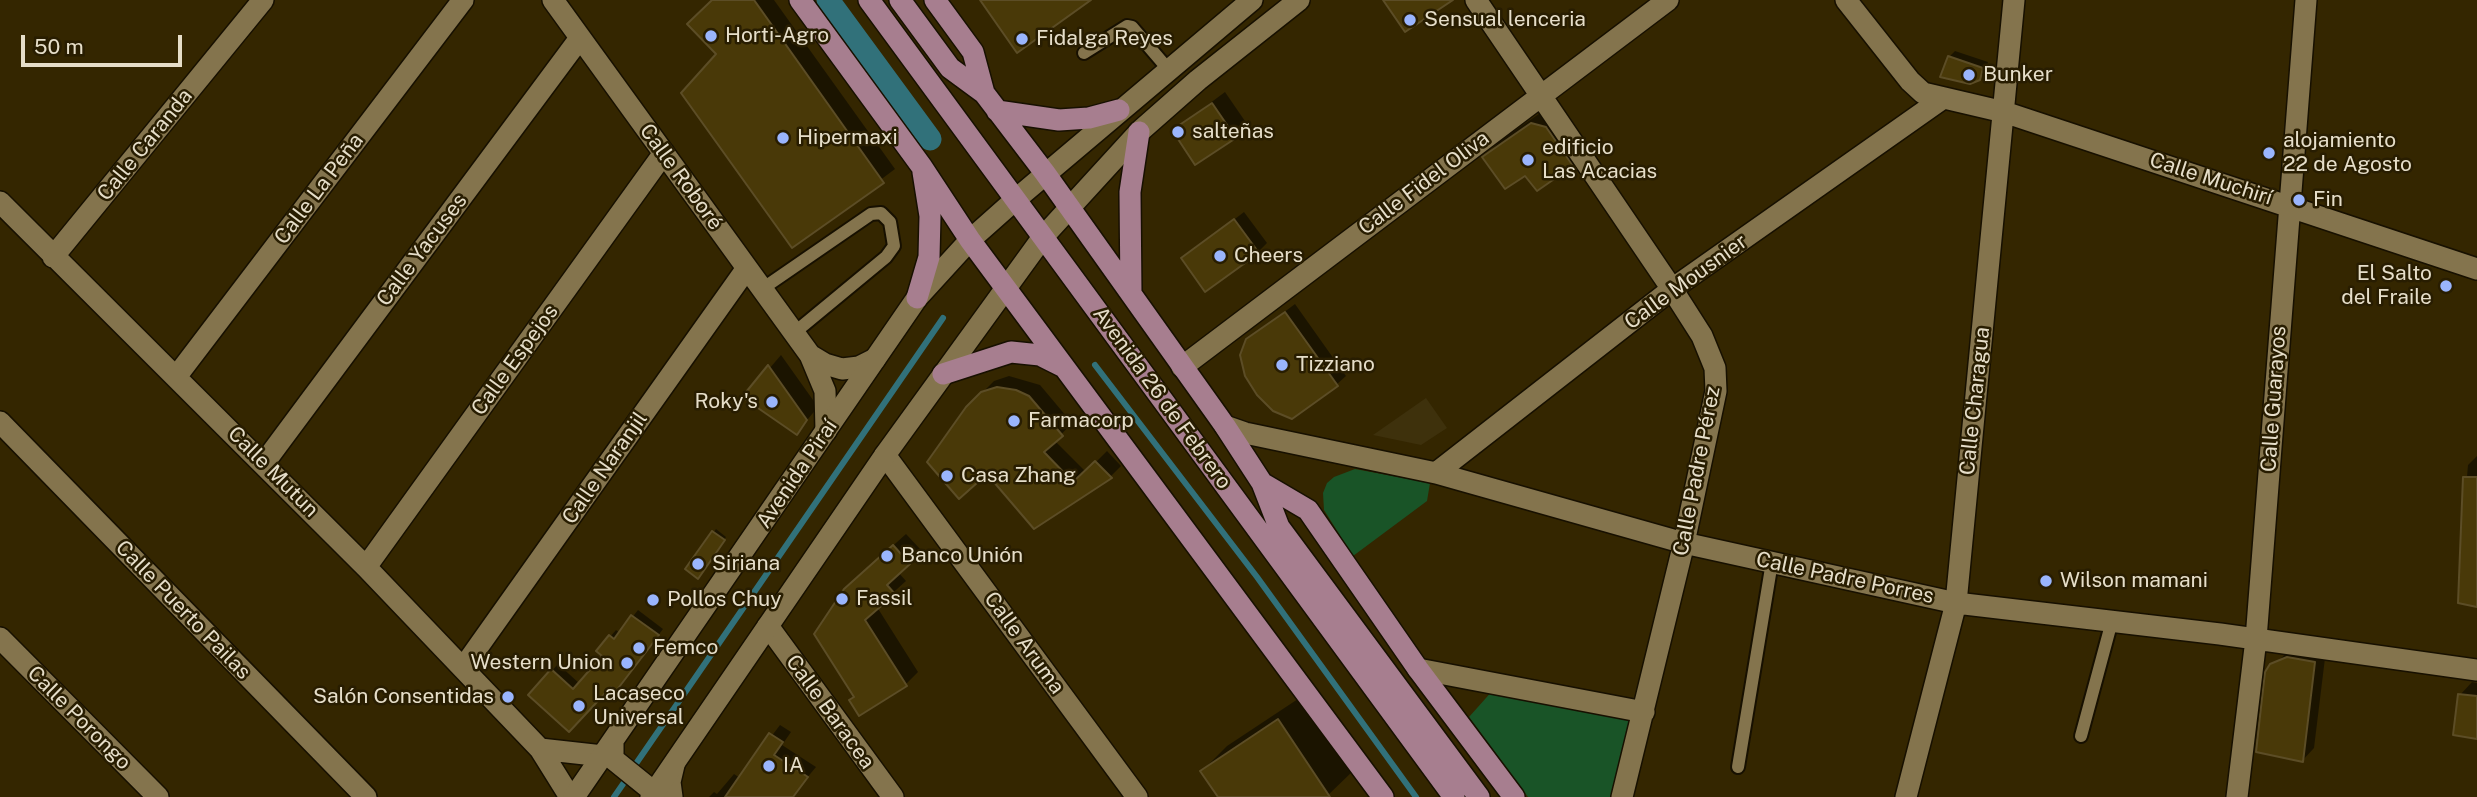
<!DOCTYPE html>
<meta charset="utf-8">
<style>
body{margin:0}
#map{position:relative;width:2477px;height:797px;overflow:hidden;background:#342600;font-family:"Public Sans",sans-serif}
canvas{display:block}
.scale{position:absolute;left:21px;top:35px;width:161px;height:32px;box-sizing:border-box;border:4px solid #e6dec9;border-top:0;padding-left:9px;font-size:21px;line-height:24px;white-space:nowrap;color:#e6dec9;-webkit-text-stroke:5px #281d01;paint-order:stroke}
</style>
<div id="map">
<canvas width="2477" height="797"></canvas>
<div class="scale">50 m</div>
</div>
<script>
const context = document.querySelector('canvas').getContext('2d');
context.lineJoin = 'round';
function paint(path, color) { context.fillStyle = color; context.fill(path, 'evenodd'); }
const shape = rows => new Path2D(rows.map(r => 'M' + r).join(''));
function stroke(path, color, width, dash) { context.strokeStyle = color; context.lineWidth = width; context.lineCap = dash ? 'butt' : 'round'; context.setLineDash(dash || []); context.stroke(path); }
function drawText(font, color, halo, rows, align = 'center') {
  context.font = font + ' "Public Sans",sans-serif'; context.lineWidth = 5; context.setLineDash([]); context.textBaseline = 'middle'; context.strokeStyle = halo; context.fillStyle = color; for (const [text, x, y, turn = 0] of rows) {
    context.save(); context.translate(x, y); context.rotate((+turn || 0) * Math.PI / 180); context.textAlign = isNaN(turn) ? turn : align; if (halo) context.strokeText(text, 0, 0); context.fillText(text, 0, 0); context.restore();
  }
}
const built = shape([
 [1426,398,1447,428,1421,445,1373,435]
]);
const green = shape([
 [1355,469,1430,483,1427,501,1353,556,1324,510,1323,493,1327,483,1334,477],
 [1494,689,1632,717,1613,797,1528,797,1469,717]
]);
const shadow = shape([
 [713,0,774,0,895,169,792,246,718,54],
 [1955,51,1988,62,1985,72,1979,79,1949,57],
 [1225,92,1247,124,1235,136,1174,130],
 [1549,107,1589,148,1572,165,1525,174,1484,157,1501,140],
 [1244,212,1267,243,1258,252,1183,259],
 [1295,304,1346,376,1336,385,1247,340],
 [781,355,818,407,797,432,745,397],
 [1009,376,1040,385,1072,423,1055,441,1086,472,1107,451,1121,466,1110,477,1035,527,967,408,994,381],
 [2477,456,2477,605,2460,602,2460,560,2468,465],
 [716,529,726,537,700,574,687,569],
 [906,534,921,550,898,572,906,581,877,607,918,672,906,684,860,714,856,696,858,577],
 [638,610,663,629,622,683,530,695,558,664,580,684,604,655,598,651,616,630,620,633],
 [2291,648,2326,650,2314,748,2302,761,2267,673],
 [2472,682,2477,683,2477,737,2460,695],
 [1304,695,1353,771,1326,797,1221,797,1202,771,1227,746],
 [780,725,791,732,782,745,816,767,791,797,709,797,714,792,717,794,734,774,740,778]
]);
const stream = shape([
 [1095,365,1257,577,1416,797],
 [633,768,943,318],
 [614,797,623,784]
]);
const canal = shape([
 [828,0,930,139]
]);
const building = shape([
 [712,0,754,0,884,183,792,248,681,93,716,54,687,24,712,0],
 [980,0,1091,0,1017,53,980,0],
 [1383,0,1453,0,1405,32,1383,0],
 [1948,56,1983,68,1980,80,1970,84,1940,77,1948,56],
 [1212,103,1236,138,1195,165,1172,130,1212,103],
 [1531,123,1546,127,1573,166,1537,191,1525,176,1505,189,1482,157,1531,123],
 [1234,219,1259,253,1205,292,1181,258,1234,219],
 [1285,312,1338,386,1292,419,1273,411,1257,395,1245,376,1240,355,1246,339,1285,312],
 [768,365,807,420,797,435,742,397,768,365],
 [997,387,1016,390,1029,396,1063,436,1044,452,1073,482,1095,461,1112,478,1034,529,987,474,959,499,927,462,966,407,981,392,997,387],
 [2463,477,2477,477,2477,607,2458,603,2463,477],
 [712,531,725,540,698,579,685,569,712,531],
 [893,545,910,564,887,585,895,594,865,620,907,686,859,716,849,700,854,697,814,634,844,589,893,545],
 [631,615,659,635,616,691,611,687,569,732,528,695,551,669,573,689,602,656,596,651,609,635,614,639,631,615],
 [2287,657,2315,662,2303,762,2256,752,2265,672,2270,664,2287,657],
 [2458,694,2477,696,2477,739,2453,735,2458,694],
 [1278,719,1330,797,1218,797,1200,771,1278,719],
 [769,733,783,742,774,755,808,777,793,797,725,797,769,733]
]);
const lane = shape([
 [1084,53,1127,26,1132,27,1168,69],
 [762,289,871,214,881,213,890,222,894,246,886,257,794,333],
 [2081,736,2112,621],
 [1738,767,1772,562]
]);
const street = shape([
 [553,0,810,355,825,391,826,431],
 [1476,0,1672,289,1702,336,1715,368,1716,391,1684,543,1622,797],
 [1846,0,1910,81,1923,93,2004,112,2477,269],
 [0,202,366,567,540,749,570,797],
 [53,257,263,0],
 [810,355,825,364,842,369,859,367,875,359],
 [1182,367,1668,0],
 [176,377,463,0],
 [0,422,366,797],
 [1225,426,1245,433,1436,473,1684,543,1956,603,2220,634,2477,670],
 [885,455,1137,797],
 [264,463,580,38],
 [1436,473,1672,289,1942,99],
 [366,567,664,153],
 [768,626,893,797],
 [0,638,158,797],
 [463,668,747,268],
 [1418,669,1644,712],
 [540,749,603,756],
 [672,797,670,782,674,765],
 [1906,797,1956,603,2014,0],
 [2237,797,2256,639,2306,0]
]);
const secondary = shape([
 [613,742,613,759,655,793],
 [574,797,917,298,970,240,1015,200,1252,0],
 [651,797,885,455,1043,237,1139,132,1198,80,1299,0]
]);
const primary = shape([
 [800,0,922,167,970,240,1383,797],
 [869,0,1454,797],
 [900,0,950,68,984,93,1045,173,1225,426,1262,483,1279,527,1479,797],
 [935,0,973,52,984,93],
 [997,111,1059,120,1089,118,1119,110],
 [1131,294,1130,192,1139,132],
 [917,298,929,257,930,216,923,172],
 [943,374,1011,352,1040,355,1064,367],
 [1262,483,1308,510,1418,669,1514,797]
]);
const markers = [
 [1410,20,7,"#9ab5fd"],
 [711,36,7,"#9ab5fd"],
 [1022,39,7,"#9ab5fd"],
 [1969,75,7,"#9ab5fd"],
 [1178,132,7,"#9ab5fd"],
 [783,138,7,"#9ab5fd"],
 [2269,153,7,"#9ab5fd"],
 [1528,160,7,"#9ab5fd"],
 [2299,200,7,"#9ab5fd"],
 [1220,256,7,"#9ab5fd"],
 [2446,286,7,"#9ab5fd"],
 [1282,365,7,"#9ab5fd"],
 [772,402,7,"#9ab5fd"],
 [1014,421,7,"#9ab5fd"],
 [947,476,7,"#9ab5fd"],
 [887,556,7,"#9ab5fd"],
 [698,564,7,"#9ab5fd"],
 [2046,581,7,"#9ab5fd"],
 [842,599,7,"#9ab5fd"],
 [653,600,7,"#9ab5fd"],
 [639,648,7,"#9ab5fd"],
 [627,663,7,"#9ab5fd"],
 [508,697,7,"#9ab5fd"],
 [579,706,7,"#9ab5fd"],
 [769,766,7,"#9ab5fd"]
];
const poiNames = [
 ["Sensual lenceria",1424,20],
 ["Horti-Agro",725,36],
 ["Fidalga Reyes",1036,39],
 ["Bunker",1983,75],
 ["salteñas",1192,132],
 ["Hipermaxi",797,138],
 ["alojamiento",2283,141],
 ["22 de Agosto",2283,165],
 ["edificio",1542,148],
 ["Las Acacias",1542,172],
 ["Fin",2313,200],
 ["Cheers",1234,256],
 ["El Salto",2432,274,"right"],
 ["del Fraile",2432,298,"right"],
 ["Tizziano",1296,365],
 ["Roky's",758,402,"right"],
 ["Farmacorp",1028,421],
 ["Casa Zhang",961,476],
 ["Banco Unión",901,556],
 ["Siriana",712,564],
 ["Wilson mamani",2060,581],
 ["Fassil",856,599],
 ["Pollos Chuy",667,600],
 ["Femco",653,648],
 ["Western Union",613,663,"right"],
 ["Lacaseco",593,694],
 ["Universal",593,718],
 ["Salón Consentidas",494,697,"right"],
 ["IA",783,766]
];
const streetNames = [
 ["Calle Caranda",145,145,-51],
 ["Calle Roboré",681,177,54],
 ["Calle Muchirí",2211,179,18],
 ["Calle Fidel Oliva",1424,183,-37],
 ["Calle La Peña",319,189,-53],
 ["Calle Yacuses",422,250,-53],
 ["Calle Mousnier",1686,282,-36],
 ["Calle Espejos",515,360,-54],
 ["Avenida 26 de Febrero",1162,398,54],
 ["Calle Guarayos",2274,399,-86],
 ["Calle Charagua",1975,401,-84],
 ["Calle Naranjil",605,468,-55],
 ["Calle Padre Pérez",1697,471,-79],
 ["Calle Mutun",273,472,45],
 ["Avenida Piraí",797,474,-56],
 ["Calle Padre Porres",1845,578,12],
 ["Calle Puerto Pailas",183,610,46],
 ["Calle Aruma",1024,643,54],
 ["Calle Baracea",830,712,54],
 ["Calle Porongo",79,718,45]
];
paint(built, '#3e310c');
paint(green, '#195427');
paint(shadow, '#0007');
stroke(stream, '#31717a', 6);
stroke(canal, '#31717a', 23);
paint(building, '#493908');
stroke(building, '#5c4d26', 2);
stroke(lane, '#171000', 16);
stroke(street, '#171000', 24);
stroke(secondary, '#171000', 24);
stroke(primary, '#171000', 24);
stroke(lane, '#84744d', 12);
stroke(street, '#84744d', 21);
stroke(secondary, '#84744d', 21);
stroke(primary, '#a77e8f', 21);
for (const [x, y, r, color] of markers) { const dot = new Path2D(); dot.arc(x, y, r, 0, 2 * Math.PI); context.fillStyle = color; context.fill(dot); stroke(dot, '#281d01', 2.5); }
drawText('21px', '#e6dec9', '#281d01', poiNames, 'left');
drawText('21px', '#e6dec9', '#281d01', streetNames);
</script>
